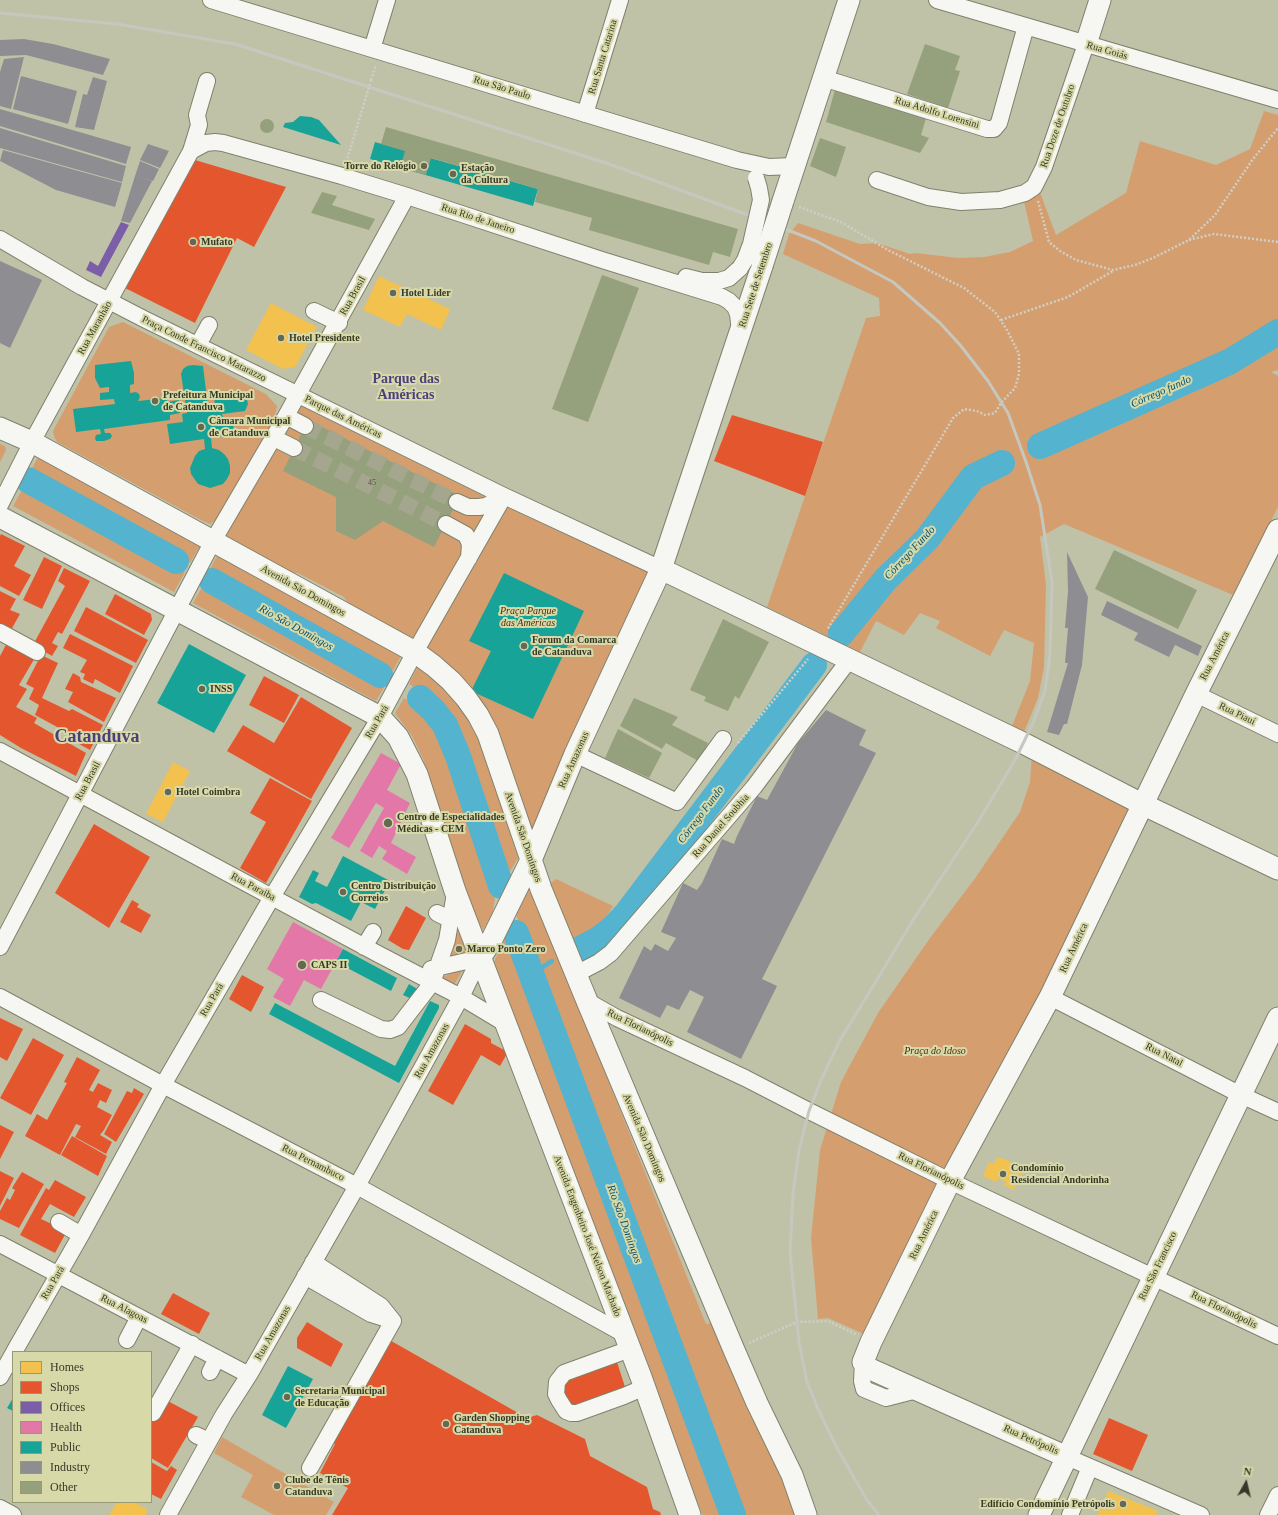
<!DOCTYPE html>
<meta charset="utf-8">
<style>
body{margin:0}
#map{position:relative;width:1278px;height:1515px;overflow:hidden;background:#c0c2a8;font-family:"Times New Roman",serif}
canvas{display:block}
.legend{position:absolute;left:12px;top:1351px;width:140px;height:152px;box-sizing:border-box;background:#d7d9a9;border:1px solid #979974;margin:0;padding:5px 7px;list-style:none;font-size:12px;color:#373825}
.legend li{display:flex;align-items:center;gap:8px;height:20px}
.legend b{width:20px;border:1px solid #979974}
.north{position:absolute;left:1226px;top:1463px;width:40px;height:40px;-webkit-text-stroke:3px #d7d9a9;paint-order:stroke;rotate:8deg;font-size:11px;font-weight:700;line-height:16px;text-align:center;color:#373825}
.north::after{content:'';display:block;margin:auto;width:14px;height:18px;background:#373825;clip-path:polygon(50% 0,100% 100%,50% 72%,0 100%)}
</style>
<div id="map">
<canvas width="1278" height="1515"></canvas>
<ul class="legend">
<li><b style="height:11px;background:#f2c14e"></b>Homes</li>
<li><b style="height:11px;background:#e4572e"></b>Shops</li>
<li><b style="height:11px;background:#7b5ea7"></b>Offices</li>
<li><b style="height:11px;background:#e377a8"></b>Health</li>
<li><b style="height:11px;background:#17a398"></b>Public</li>
<li><b style="height:11px;background:#8d8d92"></b>Industry</li>
<li><b style="height:11px;background:#95a07c"></b>Other</li>
</ul>
<div class="north">N</div>
</div>
<script>
const context = document.querySelector('canvas').getContext('2d');
context.lineJoin = 'round';
function paint(path, color) { context.fillStyle = color; context.fill(path, 'evenodd'); }
const shape = rows => new Path2D(rows.map(r => 'M' + r).join(''));
function stroke(path, color, width, dash) { context.strokeStyle = color; context.lineWidth = width; context.lineCap = dash ? 'butt' : 'round'; context.setLineDash(dash || []); context.stroke(path); }
function drawText(font, color, halo, rows, align = 'center') {
  context.font = font + ' "Times New Roman",serif'; context.lineWidth = 4; context.setLineDash([]); context.textBaseline = 'middle'; context.strokeStyle = halo; context.fillStyle = color; for (const [text, x, y, turn = 0] of rows) {
    context.save(); context.translate(x, y); context.rotate((+turn || 0) * Math.PI / 180); context.textAlign = isNaN(turn) ? turn : align; if (halo) context.strokeText(text, 0, 0); context.fillText(text, 0, 0); context.restore();
  }
}
const green = shape([
 [1264,111,1278,115,1278,370,1271,372,1278,376,1278,507,1233,595,1064,524,1040,537,1046,585,1044,667,1038,698,1024,732,1012,726,1030,681,1034,643,1004,630,990,656,936,628,940,621,920,613,904,635,876,621,860,652,767,607,866,318,880,316,879,298,783,254,789,234,798,223,860,244,877,243,910,254,916,253,958,258,984,257,1010,252,1033,241,1023,197,1039,190,1056,235,1126,193,1140,141,1216,165,1250,149],
 [123,322,266,394,277,406,273,424,217,519,210,524,201,520,57,442,54,436,53,431,109,327],
 [299,405,492,500,649,573,532,836,495,729,350,607,344,597,298,573,289,572,224,538],
 [0,444,5,446,6,450,0,462],
 [39,455,201,544,190,563,29,474],
 [24,486,185,572,174,592,13,506],
 [217,556,401,656,391,674,208,573],
 [201,589,384,687,376,701,193,603],
 [418,666,446,690,468,717,479,739,518,858,506,878,453,722,436,701,409,684],
 [404,698,420,709,434,726,447,753,495,897,493,912,483,930,476,917,439,812,424,761,412,736,395,713],
 [1032,754,1131,808,1046,993,866,1335,828,1318,818,1319,811,1238,820,1150,841,1082,878,1013,930,938,976,877,1020,812,1030,782],
 [556,879,613,906,605,919,577,941,566,943,544,888],
 [530,886,706,1324,712,1323,724,1355,730,1354,803,1515,744,1515,516,914],
 [458,930,468,953,451,957],
 [508,931,524,975,729,1515,703,1515,684,1472,583,1197,494,962],
 [464,968,453,987,443,977],
 [222,1437,334,1502,326,1515,274,1515,241,1497,253,1475,214,1453]
]);
const homes = shape([
 [379,276,450,309,441,330,407,314,400,327,363,310],
 [271,303,317,327,295,367,283,369,246,350],
 [173,762,190,771,163,822,146,814],
 [997,1157,1001,1159,1002,1158,1015,1164,1013,1168,1023,1173,1014,1190,1004,1185,1006,1182,998,1178,996,1182,983,1176,989,1162,994,1164],
 [1108,1491,1158,1511,1156,1515,1098,1515,1101,1507,1105,1508,1108,1501,1105,1499],
 [117,1502,134,1502,148,1510,145,1515,109,1515]
]);
const shops = shape([
 [195,160,286,187,254,247,237,238,195,323,125,288],
 [732,415,823,442,805,496,714,461],
 [1,534,25,546,14,566,31,575,19,596,0,586,0,536],
 [44,557,62,566,42,609,23,600],
 [64,568,90,581,62,634,58,632,52,643,58,646,52,656,33,645,65,586,58,581],
 [0,591,16,599,10,610,20,614,11,630,0,624],
 [115,594,151,614,152,620,144,635,105,614],
 [86,607,148,640,136,663,74,631],
 [70,634,133,666,120,693,95,679,93,684,83,679,85,674,80,672,87,660,63,648],
 [8,641,36,656,19,685,27,689,16,707,37,718,34,723,86,753,76,776,21,748,0,735,0,656],
 [41,655,58,663,42,698,69,711,72,709,103,725,90,750,79,744,81,740,35,715,39,705,29,699,34,688,26,684],
 [73,673,80,677,81,682,116,698,104,722,68,702,73,692,65,689],
 [264,676,299,695,284,723,249,705],
 [301,697,352,728,311,799,227,751,243,725,274,743],
 [270,778,312,801,266,883,240,868,266,822,250,813],
 [94,824,150,857,109,928,55,893],
 [132,900,139,904,137,907,151,915,141,933,120,922],
 [406,906,426,918,409,950,403,949,388,940],
 [242,975,264,987,251,1012,229,999],
 [0,1018,23,1029,7,1061,0,1057],
 [465,1024,491,1039,491,1043,508,1052,500,1066,481,1055,453,1105,428,1091],
 [33,1038,64,1055,31,1115,0,1098],
 [77,1057,100,1070,89,1090,93,1092,98,1083,112,1090,106,1103,100,1100,97,1107,112,1115,104,1130,100,1135,112,1142,106,1154,75,1137,81,1126,76,1124,60,1155,25,1136,37,1114,47,1120,67,1083,64,1082],
 [134,1088,144,1094,116,1142,104,1134,127,1091,132,1093],
 [0,1125,14,1132,0,1159],
 [72,1136,107,1156,98,1176,61,1155],
 [0,1171,14,1178,0,1206],
 [22,1172,44,1184,19,1228,0,1219,0,1211,7,1198,10,1200,15,1190,12,1188],
 [55,1180,86,1197,74,1217,50,1204,41,1219,67,1231,55,1253,20,1235,46,1188,49,1190],
 [173,1293,210,1313,199,1334,161,1314],
 [307,1322,343,1344,331,1367,297,1348,297,1338],
 [386,1338,527,1418,537,1415,585,1439,590,1456,647,1487,653,1509,660,1512,661,1515,332,1515,348,1488,320,1473,335,1444,329,1441],
 [617,1362,625,1387,569,1407,560,1382],
 [164,1399,198,1417,168,1468,151,1458,151,1422],
 [1109,1418,1148,1435,1132,1471,1093,1454],
 [151,1462,167,1471,171,1466,177,1470,161,1499,151,1494]
]);
const offices = shape([
 [121,222,129,225,101,277,86,270,90,261,98,266]
]);
const health = shape([
 [381,753,401,764,387,790,410,803,391,843,416,857,407,874,382,859,387,851,379,846,372,858,360,851,384,808,376,803,349,848,331,838],
 [293,922,343,949,321,989,304,980,290,1006,273,997,284,979,267,969]
]);
const public = shape([
 [300,116,311,117,319,120,341,145,283,127,285,123,293,122],
 [375,142,538,189,533,206,370,159],
 [131,361,134,373,134,384,130,385,130,393,136,392,139,394,140,397,138,401,167,398,167,402,179,400,180,413,170,415,170,420,104,429,105,433,110,433,112,436,110,439,104,441,96,441,95,438,96,435,101,434,100,429,76,432,73,409,115,404,114,399,100,400,100,393,109,392,109,387,100,388,95,378,95,365],
 [193,365,203,366,208,407,215,406,214,395,243,391,246,395,248,404,245,411,222,414,223,417,231,417,233,420,234,425,231,435,211,438,212,448,219,450,224,454,228,459,230,466,230,473,227,479,223,484,210,488,198,484,191,474,190,468,195,456,199,451,205,449,204,439,170,444,167,424,183,422,182,414,187,413,181,374,183,369,187,366],
 [504,573,584,611,533,719,471,691,491,651,469,641],
 [189,644,246,675,214,733,157,703],
 [343,856,390,881,375,909,361,902,351,921,316,903,312,904,299,897,313,870,319,873,315,881,327,887],
 [343,949,397,978,391,991,336,962],
 [409,984,419,990,414,1000,403,995],
 [430,1001,439,1005,439,1008,399,1083,269,1014,275,1003,395,1066],
 [288,1366,313,1379,286,1428,262,1415],
 [13,1398,13,1411,7,1408]
]);
const industry = shape([
 [24,39,53,44,110,59,103,75,26,55,0,56,0,40],
 [24,57,11,109,0,106,0,72,4,59],
 [21,76,77,91,68,124,13,109],
 [93,77,107,81,94,130,75,127,83,94,87,95],
 [0,109,131,147,126,164,0,126],
 [0,128,126,166,122,182,0,148],
 [148,144,169,151,160,168,140,160],
 [3,150,122,183,115,207,56,190,0,161],
 [140,161,159,169,153,181,135,176],
 [135,176,152,181,130,223,121,221],
 [0,261,42,280,10,348,0,343],
 [1067,552,1088,597,1082,665,1067,724,1064,724,1059,735,1047,732,1068,663,1065,663,1068,628,1065,628,1068,591],
 [1107,601,1202,646,1198,656,1175,645,1169,657,1134,640,1138,633,1101,615],
 [826,710,866,730,859,745,876,753,762,979,777,986,741,1059,687,1032,704,997,690,990,679,1010,667,1005,660,1018,619,998,644,946,651,951,655,944,668,951,676,938,661,932,683,883,697,890,702,883,722,839,734,844,737,836,757,796,767,800,798,743]
]);
const stream = shape([
 [532,974,552,961]
]);
const river = shape([
 [1040,446,1229,362,1278,332],
 [28,480,176,561],
 [212,581,380,675],
 [841,634,886,579,927,539,973,477,1002,463],
 [420,698,433,710,445,725,458,756,501,886],
 [516,933,733,1515],
 [575,952,599,939,613,928,627,913,814,665]
]);
const building = shape([
 [925,44,960,56,955,70,960,71,948,108,907,94],
 [836,86,927,115,921,135,929,138,920,153,826,122],
 '260 126a7 7 0 1 1 14 0a7 7 0 1 1-14 0Z',
 [386,127,738,229,730,257,713,252,709,265,589,230,592,218,535,202,538,189,431,158,426,175,400,168,405,151,381,144],
 [820,138,846,147,836,177,810,166],
 [322,192,337,196,332,205,375,219,369,230,311,213],
 [602,275,639,288,588,422,552,409],
 [308,420,460,496,434,547,383,521,355,540,336,531,336,497,283,471],
 [1114,550,1197,590,1178,629,1095,589],
 [723,619,769,642,739,699,735,696,728,711,704,701,706,697,690,690],
 [634,698,678,717,672,725,708,743,700,762,666,743,662,749,620,726],
 [618,729,662,753,649,778,605,758]
]);
const minorTunnel = shape([
 [305,426,457,502],
 [294,448,446,524]
]);
const path = shape([
 [371,80,376,65],
 [346,162,351,147],
 [1038,201,1049,242,1060,251,1076,260,1113,270,1135,265,1153,258,1189,240,1215,215,1253,159,1278,128],
 [799,207,841,222,888,250,964,288,995,312,1007,330,1019,354,1019,374,1015,388,1001,403,995,413,985,415,977,411,964,409,953,418,827,630],
 [1189,240,1214,234,1278,242],
 [1001,320,1068,297,1113,271],
 [738,743,808,659],
 [749,1343,797,1322,828,1321,857,1335]
]);
const minor = shape([
 [211,0,737,160,769,167,794,166],
 [937,0,1278,100],
 [372,49,387,0],
 [823,78,987,129,994,129,999,123,1026,26],
 [585,114,620,0],
 [191,151,206,143,215,142,223,143,342,176,407,196,602,260,722,297,729,301,735,307,738,314,740,332],
 [877,180,928,197,961,202,1000,200,1025,193,1034,187,1044,167,1086,44],
 [0,239,82,287,144,319,504,496,661,569],
 [686,277,702,281,719,281,729,278,740,268],
 [314,311,339,323],
 [198,345,209,325],
 [286,416,305,426],
 [274,438,294,448],
 [457,502,468,507,479,507,486,506,504,496],
 [0,505,32,442,191,151,199,125,197,115,207,81],
 [446,524,466,535,470,544,469,558],
 [0,632,37,652],
 [1196,694,1278,734],
 [0,751,380,955,461,997,506,1024],
 [575,754,677,802,723,739],
 [437,913,451,920],
 [0,947,213,541,286,416,407,196],
 [364,947,373,932],
 [431,969,480,958],
 [576,974,599,962,611,953,754,787,849,660],
 [0,997,163,1085,357,1186,624,1334],
 [1050,997,1241,1095,1278,1112],
 [321,1000,381,1029,390,1030,398,1027,432,983,447,940,455,893],
 [587,1001,617,1018,745,1078,809,1111,950,1181,1278,1336],
 [59,1222,81,1235],
 [0,1244,249,1375],
 [313,1262,381,1306,393,1321],
 [305,1276,371,1314,393,1321],
 [127,1340,139,1317],
 [630,1349,564,1373,557,1382,556,1394,559,1400,566,1411,571,1413,577,1413,624,1396,645,1387],
 [14,1352,81,1235,163,1085,272,897,380,717,415,652,504,496],
 [863,1362,862,1381,864,1389,886,1398,917,1390],
 [210,1372,217,1358],
 [0,1377,13,1354],
 [153,1413,192,1344],
 [196,1435,209,1441],
 [1067,1457,1201,1515],
 [310,1468,393,1321],
 [0,1508,13,1515],
 [168,1515,224,1414,249,1375,357,1186,461,997,480,958],
 [1070,1515,1090,1467],
 [1268,1515,1278,1495]
]);
const major = shape([
 [1086,44,1100,0],
 [783,201,849,0],
 [0,428,32,442,415,652,434,666,451,681,466,698,478,715,488,734,541,889,587,1001,734,1350,757,1403,792,1475,806,1515],
 [0,517,380,717,398,737,417,774,455,891,641,1377,690,1515],
 [661,569,1023,743,1142,804,1278,869],
 [480,958,490,943,531,860,575,754,661,569,762,266],
 [1067,1457,868,1368,863,1362,871,1342,950,1181,1050,997,1196,694,1278,530],
 [1039,1515,1278,1018]
]);
const rail = shape([
 [0,13,117,24,235,44,612,165,748,215],
 [785,229,816,241,893,282,940,323,961,346,988,381,1008,413,1026,462,1040,505,1052,582,1050,655,1045,691,1033,723,1015,760,978,822,915,917,839,1042,821,1080,809,1111,799,1150,793,1193,790,1253,799,1342,807,1382,818,1409,837,1448,867,1500,879,1515]
]);
const pathBridge = shape([
 [351,147,371,80]
]);
const minorBridge = shape([
 [740,268,745,260,751,244,761,200,759,188,756,178]
]);
const majorBridge = shape([
 [762,266,783,201]
]);
const markers = [
 [424,166,4,"#676853"],
 [453,174,4,"#676853"],
 [193,242,4,"#676853"],
 [393,293,4,"#676853"],
 [281,338,4,"#676853"],
 [155,401,4,"#676853"],
 [201,427,4,"#676853"],
 [524,646,4,"#676853"],
 [202,689,4,"#676853"],
 [168,792,4,"#676853"],
 [388,823,5,"#676853"],
 [343,892,4,"#676853"],
 [459,949,4,"#676853"],
 [302,965,5,"#676853"],
 [1003,1174,4,"#676853"],
 [287,1397,4,"#676853"],
 [446,1424,4,"#676853"],
 [277,1486,4,"#676853"],
 [1123,1504,4,"#676853"]
];
const numberNames = [
 ["45",372,483]
];
const streetNames = [
 ["Rua Goiás",1107,51,16],
 ["Rua Santa Catarina",603,57,-73],
 ["Rua São Paulo",502,88,17],
 ["Rua Adolfo Lorensini",937,113,17],
 ["Rua Doze de Outubro",1058,126,-71],
 ["Rua Rio de Janeiro",478,219,18],
 ["Rua Sete de Setembro",756,285,-72],
 ["Rua Brasil",353,296,-61],
 ["Rua Maranhão",95,328,-61],
 ["Praça Conde Francisco Matarazzo",204,349,26],
 ["Parque das Américas",343,417,26],
 ["Avenida São Domingos",303,591,29],
 ["Rua América",1215,656,-63],
 ["Rua Piauí",1237,714,26],
 ["Rua Pará",377,722,-60],
 ["Rua Amazonas",574,760,-66],
 ["Rua Brasil",88,781,-62],
 ["Rua Daniel Soubhia",721,826,-49],
 ["Avenida São Domingos",523,837,71],
 ["Rua Paraiba",253,887,28],
 ["Rua América",1074,948,-65],
 ["Rua Pará",212,1000,-60],
 ["Rua Florianópolis",640,1028,26],
 ["Rua Amazonas",432,1051,-61],
 ["Rua Natal",1164,1055,27],
 ["Avenida São Domingos",644,1138,67],
 ["Rua Pernambuco",313,1163,27],
 ["Rua Florianópolis",931,1171,26],
 ["Rua América",924,1235,-64],
 ["Avenida Engenheiro José Nelson Machado",587,1236,69],
 ["Rua São Francisco",1158,1266,-64],
 ["Rua Pará",53,1283,-60],
 ["Rua Alagoas",124,1309,27],
 ["Rua Florianópolis",1224,1310,26],
 ["Rua Amazonas",273,1333,-60],
 ["Rua Petrópolis",1031,1440,24]
];
const poiNames = [
 ["Torre do Relógio",416,166,"right"],
 ["Estação",461,168],
 ["da Cultura",461,180],
 ["Mufato",201,242],
 ["Hotel Lider",401,293],
 ["Hotel Presidente",289,338],
 ["Prefeitura Municipal",163,395],
 ["de Catanduva",163,407],
 ["Câmara Municipal",209,421],
 ["de Catanduva",209,433],
 ["Forum da Comarca",532,640],
 ["de Catanduva",532,652],
 ["INSS",210,689],
 ["Hotel Coimbra",176,792],
 ["Centro de Especialidades",397,817],
 ["Médicas - CEM",397,829],
 ["Centro Distribuição",351,886],
 ["Correios",351,898],
 ["Marco Ponto Zero",467,949],
 ["CAPS II",311,965],
 ["Condomínio",1011,1168],
 ["Residencial Andorinha",1011,1180],
 ["Secretaria Municipal",295,1391],
 ["de Educação",295,1403],
 ["Garden Shopping",454,1418],
 ["Catanduva",454,1430],
 ["Clube de Tênis",285,1480],
 ["Catanduva",285,1492],
 ["Edifício Condomínio Petrópolis",1115,1504,"right"]
];
const parkNames = [
 ["Praça Parque",528,611],
 ["das Américas",528,623],
 ["Praça do Idoso",935,1051]
];
const waterNames = [
 ["Córrego fundo",1161,392,-24],
 ["Córrego Fundo",910,553,-47],
 ["Rio São Domingos",296,628,29],
 ["Córrego Fundo",701,815,-53],
 ["Rio São Domingos",624,1224,70]
];
const districtNames = [
 ["Parque das",406,379],
 ["Américas",406,395]
];
const townNames = [
 ["Catanduva",97,737]
];
paint(green, '#d59e6f');
paint(homes, '#f2c14e');
paint(shops, '#e4572e');
paint(offices, '#7b5ea7');
paint(health, '#e377a8');
paint(public, '#17a398');
paint(industry, '#8d8d92');
stroke(stream, '#54b3ce', 4.5);
stroke(river, '#54b3ce', 26);
paint(building, '#95a07c');
stroke(minorTunnel, '#a5a68e', 16, [16, 8]);
stroke(minor, '#80816d', 18);
stroke(major, '#80816d', 23);
stroke(path, '#ced0c7', 2.5, [2, 2]);
stroke(minor, '#f6f6f2', 16);
stroke(major, '#f6f6f2', 21);
stroke(rail, '#c6c7bf', 3);
stroke(minorBridge, '#80816d', 18, []);
stroke(majorBridge, '#80816d', 23, []);
stroke(pathBridge, '#ced0c7', 2.5, [2, 2]);
stroke(minorBridge, '#f6f6f2', 16);
stroke(majorBridge, '#f6f6f2', 21);
for (const [x, y, r, color] of markers) { const dot = new Path2D(); dot.arc(x, y, r, 0, 2 * Math.PI); context.fillStyle = color; context.fill(dot); stroke(dot, '#d7d9a9', 1.5); }
drawText('8px', '#4e523b', null, numberNames);
drawText('10px', '#373825', '#d7d9a9', streetNames);
drawText('bold 10px', '#373825', '#d7d9a9', poiNames, 'left');
drawText('italic 10px', '#54280a', '#d7d9a9', parkNames);
drawText('italic 11px', '#08506a', '#d7d9a9', waterNames);
drawText('bold 14px', '#4b407d', '#d7d9a9', districtNames);
drawText('bold 18px', '#4b407d', '#d7d9a9', townNames);
</script>
